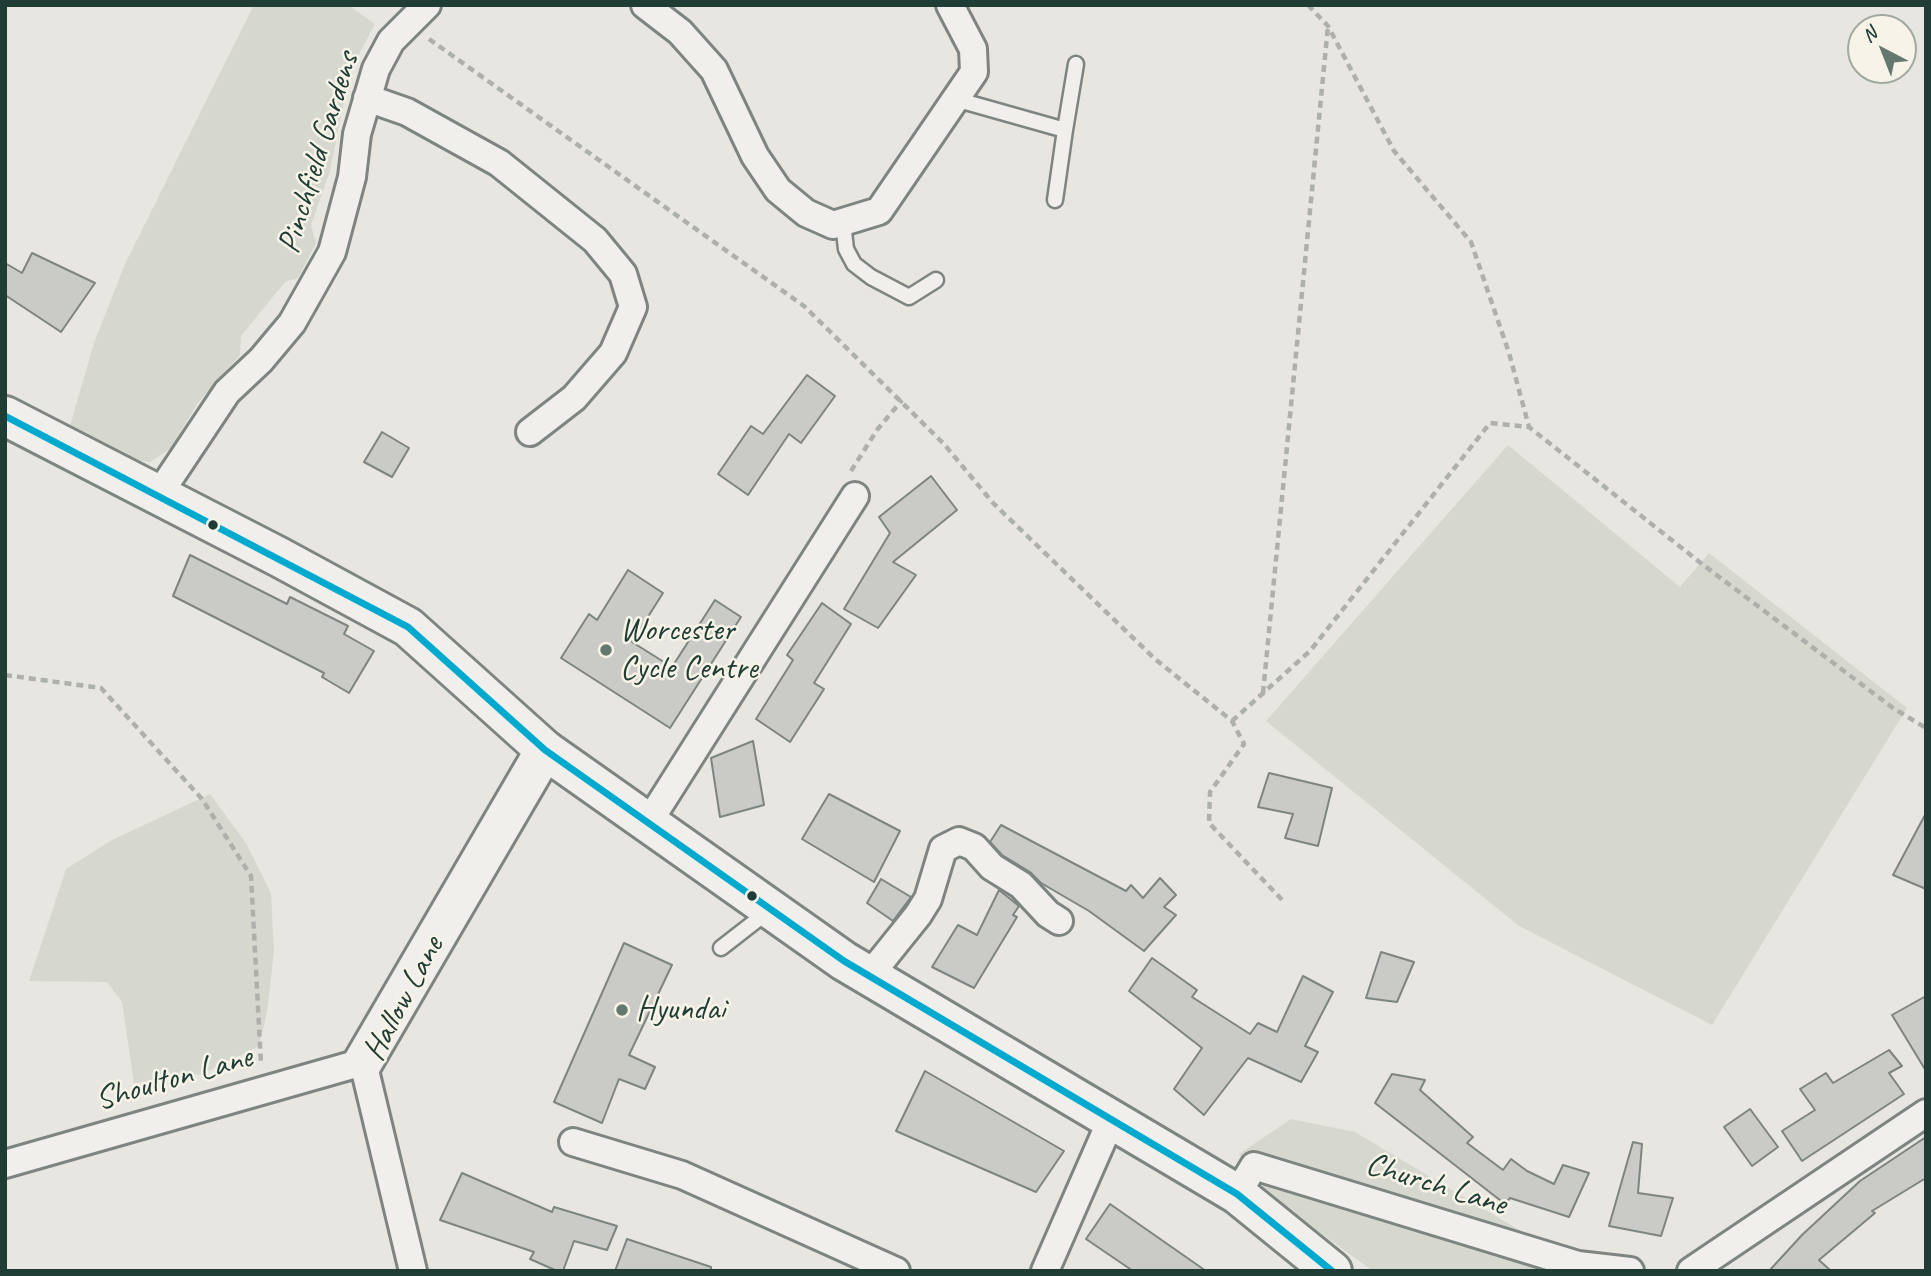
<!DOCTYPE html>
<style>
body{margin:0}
#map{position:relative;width:1931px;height:1276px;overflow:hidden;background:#e7e6e0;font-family:Caveat,sans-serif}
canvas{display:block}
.frame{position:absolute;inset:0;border:7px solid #1f3d34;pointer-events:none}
.north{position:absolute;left:1847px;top:14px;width:70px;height:70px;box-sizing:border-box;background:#f7f3e8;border:2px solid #a1aaa0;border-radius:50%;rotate:318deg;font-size:19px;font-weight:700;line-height:28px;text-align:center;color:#1f3d34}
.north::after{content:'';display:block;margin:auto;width:24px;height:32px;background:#657870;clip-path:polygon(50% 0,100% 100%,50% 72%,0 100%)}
</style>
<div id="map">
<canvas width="1931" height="1276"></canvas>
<div class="frame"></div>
<div class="north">N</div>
</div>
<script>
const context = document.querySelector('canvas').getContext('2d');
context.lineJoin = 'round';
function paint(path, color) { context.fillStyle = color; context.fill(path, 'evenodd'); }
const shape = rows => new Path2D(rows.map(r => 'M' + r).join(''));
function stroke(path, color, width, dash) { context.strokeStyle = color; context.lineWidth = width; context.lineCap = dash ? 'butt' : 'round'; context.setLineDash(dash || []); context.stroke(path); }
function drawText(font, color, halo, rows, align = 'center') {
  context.font = font + ' Caveat,sans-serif'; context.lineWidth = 5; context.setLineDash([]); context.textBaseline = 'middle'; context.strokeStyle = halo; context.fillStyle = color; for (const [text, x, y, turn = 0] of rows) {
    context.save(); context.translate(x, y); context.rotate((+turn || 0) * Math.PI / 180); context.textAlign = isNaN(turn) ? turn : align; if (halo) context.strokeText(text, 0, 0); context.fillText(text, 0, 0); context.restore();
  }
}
const green = shape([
 [254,5,348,5,375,24,350,71,330,171,311,225,316,243,298,278,285,282,241,336,240,355,197,404,171,448,150,462,135,460,70,426,94,343,125,264],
 [1508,445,1680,587,1709,553,1907,708,1712,1025,1519,926,1266,721],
 [210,794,246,843,271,893,274,951,267,1012,259,1046,202,1074,134,1083,122,1002,107,982,29,981,66,869,112,840],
 [1291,1119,1355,1132,1578,1265,1630,1271,1373,1271,1271,1197,1239,1154]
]);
const building = shape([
 [32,253,95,283,61,332,5,295,5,263,22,273,32,253],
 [807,375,835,396,801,443,789,434,748,495,718,474,751,426,763,434,807,375],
 [382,432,409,448,392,477,364,462,382,432],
 [931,476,957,510,893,562,916,575,878,628,844,609,890,533,879,517,931,476],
 [190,555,287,604,290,597,348,626,344,634,374,651,349,693,322,677,324,673,173,596,190,555],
 [628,570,663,593,632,642,672,667,715,600,741,617,670,728,561,658,589,614,597,620,628,570],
 [822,603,851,624,814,683,824,689,790,742,756,719,793,660,787,655,822,603],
 [753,741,764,805,720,817,711,758,753,741],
 [1269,773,1332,788,1318,846,1285,838,1293,814,1258,807,1269,773],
 [829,794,900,831,874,882,802,839,829,794],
 [1926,813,1926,889,1893,875,1926,813],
 [1001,825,1126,891,1131,885,1143,898,1160,878,1176,895,1164,907,1176,915,1144,951,1089,911,1041,883,1030,872,1002,855,990,842,1001,825],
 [881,879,911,897,893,921,867,903,881,879],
 [999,890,1019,906,1013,915,1017,917,974,988,932,967,958,925,977,935,999,890],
 [624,943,672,965,629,1055,655,1067,645,1089,619,1079,602,1123,554,1102,624,943],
 [1381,952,1414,962,1397,1002,1366,998,1381,952],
 [1152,958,1197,990,1192,997,1250,1034,1258,1023,1277,1032,1303,976,1333,992,1305,1046,1318,1052,1301,1082,1248,1058,1204,1115,1174,1089,1202,1048,1129,991,1152,958],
 [1926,996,1926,1071,1892,1015,1926,996],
 [1889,1050,1902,1066,1889,1073,1904,1094,1802,1161,1782,1131,1815,1110,1800,1089,1826,1073,1833,1083,1889,1050],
 [925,1071,1064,1151,1036,1192,896,1131,925,1071],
 [1392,1074,1425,1080,1420,1090,1473,1137,1467,1143,1503,1170,1511,1159,1527,1171,1554,1184,1563,1165,1589,1173,1569,1217,1510,1198,1505,1204,1375,1103,1392,1074],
 [1750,1109,1778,1147,1752,1166,1724,1127,1750,1109],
 [1926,1137,1926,1178,1872,1211,1875,1213,1819,1260,1831,1271,1769,1271,1802,1235,1860,1181,1926,1137],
 [1633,1142,1642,1144,1638,1193,1673,1198,1661,1236,1609,1226,1633,1142],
 [462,1173,552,1212,554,1207,617,1226,607,1250,574,1241,563,1271,557,1271,530,1259,534,1252,440,1220,462,1173],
 [1110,1204,1206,1271,1133,1271,1086,1239,1110,1204],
 [627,1239,711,1267,711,1271,615,1271,627,1239]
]);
const path = shape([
 [1308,5,1328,26,1394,151,1471,242,1509,353,1529,427],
 [429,39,804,306,944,444,993,503,1155,659,1232,721,1244,744,1210,792,1209,823,1285,903],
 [851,471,877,430,902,400],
 [5,675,101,688,202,799,251,876,261,1064],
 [1263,693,1328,26],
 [1232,721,1310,651,1490,423,1529,427,1702,564,1893,708,1926,728]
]);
const lane = shape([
 [955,99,1065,130,1055,200],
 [1065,130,1076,64],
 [843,223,846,249,854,264,871,277,909,297,936,280],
 [721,948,757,920,766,907]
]);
const street = shape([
 [645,5,680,32,714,70,755,156,778,190,806,213,833,225,879,211,974,72,973,49,950,5],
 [367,98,407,112,499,163,595,240,623,274,633,307,613,353,574,398,530,432],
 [159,494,227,392,261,360,292,323,332,252,352,177,357,134,376,69,391,41,427,5],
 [648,823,855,496],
 [869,976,918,915,928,899,943,849,959,841,974,847,992,867,1021,885,1048,914,1059,921],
 [573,1142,682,1175,896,1271],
 [5,1164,363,1062,413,1271],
 [1237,1194,1254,1166,1578,1265,1630,1271],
 [1045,1271,1112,1118],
 [1691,1271,1926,1113]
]);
const secondary = shape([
 [363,1062,545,750]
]);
const primary = shape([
 [5,416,279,557,408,627,545,750,844,961,1237,1194,1332,1271]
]);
const bus1 = shape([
 [5,416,408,627,545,750,844,961,1237,1194,1332,1271]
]);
const markers = [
 [213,525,6,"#1f3d34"],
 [606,650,7,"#657870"],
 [752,896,6,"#1f3d34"],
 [622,1010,7,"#657870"]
];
const streetNames = [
 ["Pinchfield Gardens",319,153,-73],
 ["Hallow Lane",404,999,-62],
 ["Shoulton Lane",174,1079,-16],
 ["Church Lane",1436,1185,17]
];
const poiNames = [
 ["Worcester",620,631],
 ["Cycle Centre",620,669],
 ["Hyundai",636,1010]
];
paint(green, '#d6d8cf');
paint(building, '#cacbc6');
stroke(building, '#7e847f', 2);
stroke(lane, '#7e847f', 19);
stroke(street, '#7e847f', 32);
stroke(secondary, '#7e847f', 44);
stroke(primary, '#7e847f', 44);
stroke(path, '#aeb0ac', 4.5, [7, 5]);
stroke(lane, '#f0efeb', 14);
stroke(street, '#f0efeb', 26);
stroke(secondary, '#f0efeb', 38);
stroke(primary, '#f0efeb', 38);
stroke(bus1, '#00a9ce', 7);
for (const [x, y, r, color] of markers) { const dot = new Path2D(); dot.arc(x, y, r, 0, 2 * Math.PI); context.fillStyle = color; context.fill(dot); stroke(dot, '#f7f3e8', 2.5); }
drawText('33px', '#1f3d34', '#f7f3e8', streetNames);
drawText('33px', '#1f3d34', '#f7f3e8', poiNames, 'left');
</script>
